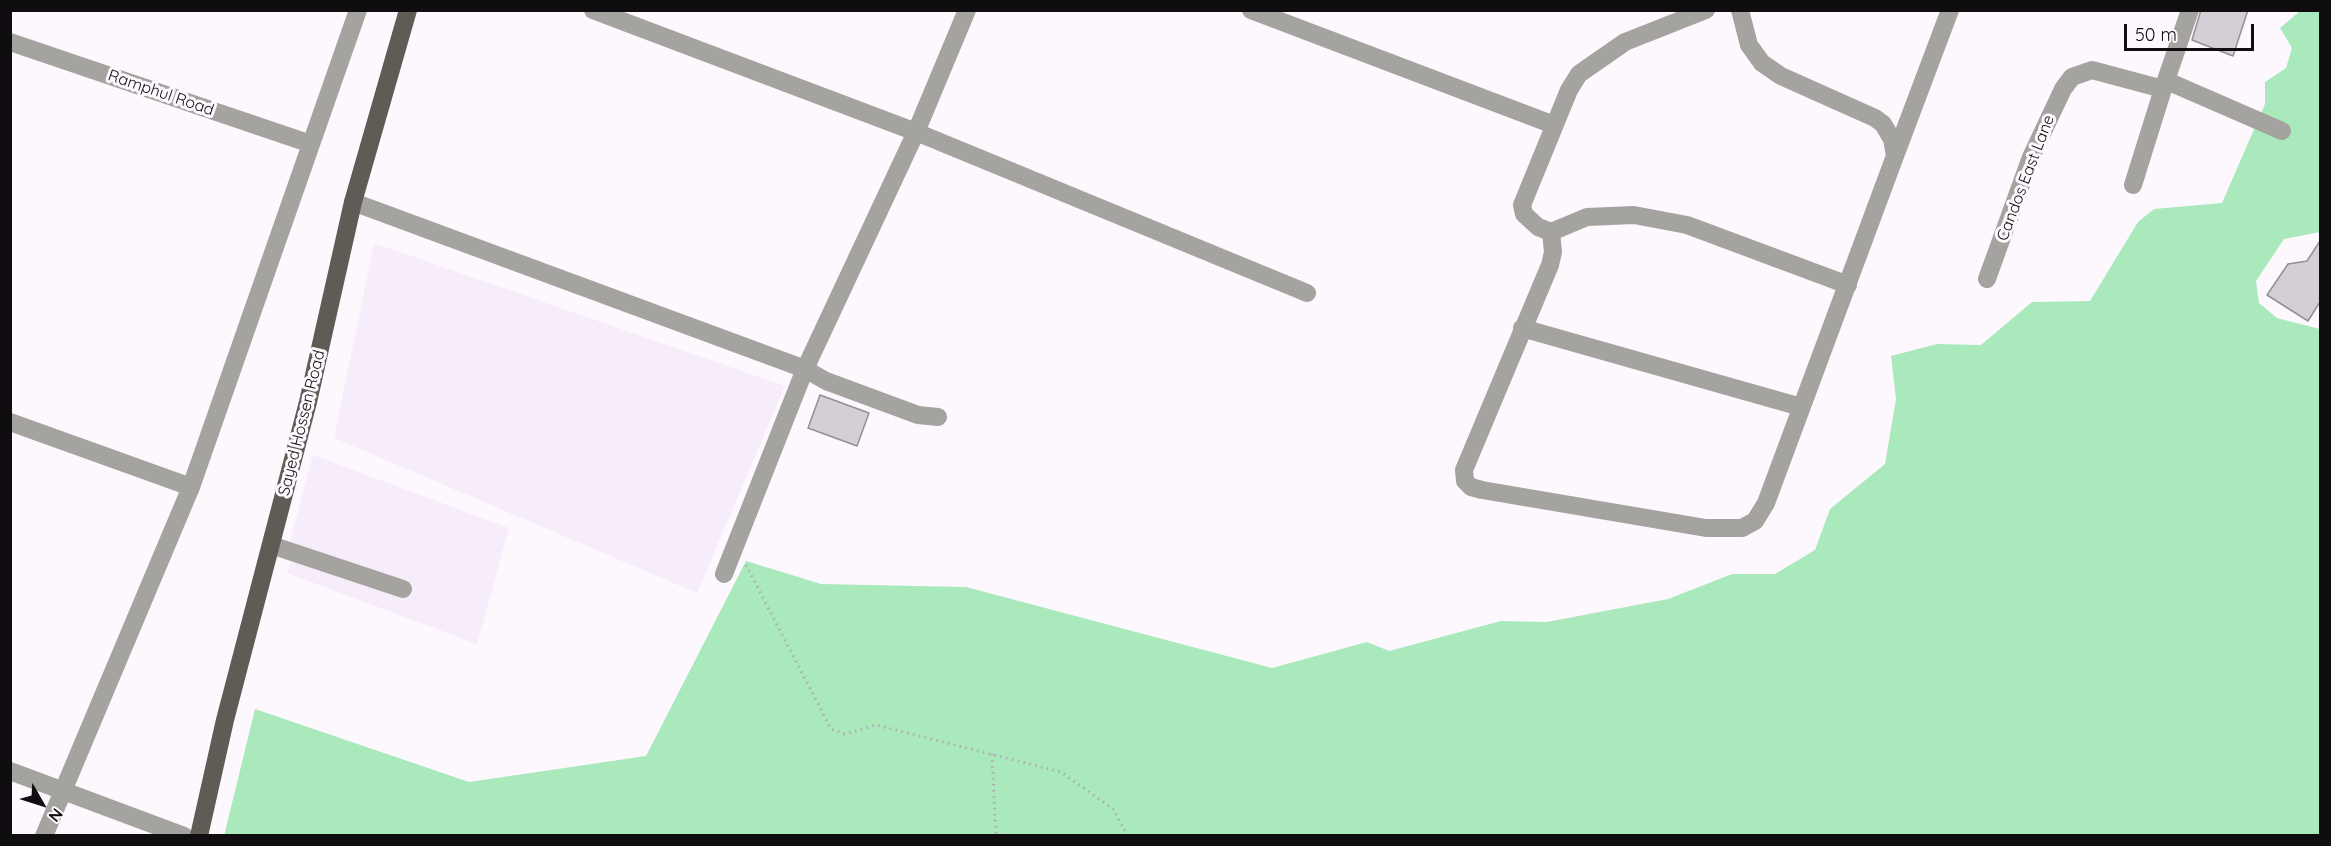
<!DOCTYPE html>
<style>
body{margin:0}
#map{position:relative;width:2331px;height:846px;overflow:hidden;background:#fcf8fe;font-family:Quicksand,sans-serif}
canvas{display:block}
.frame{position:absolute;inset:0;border:12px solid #0f0d0f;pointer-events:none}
.north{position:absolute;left:12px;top:774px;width:60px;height:60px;-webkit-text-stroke:4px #fcf8fe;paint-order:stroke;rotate:129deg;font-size:16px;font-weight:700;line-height:24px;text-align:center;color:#0f0d0f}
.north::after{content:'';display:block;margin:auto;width:21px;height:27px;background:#0f0d0f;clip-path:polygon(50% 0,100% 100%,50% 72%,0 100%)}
.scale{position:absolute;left:2124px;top:24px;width:130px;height:27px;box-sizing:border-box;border:3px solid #0f0d0f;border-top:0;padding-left:8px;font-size:18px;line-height:21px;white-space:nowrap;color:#0f0d0f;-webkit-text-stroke:4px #fcf8fe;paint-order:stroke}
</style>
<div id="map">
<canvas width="2331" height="846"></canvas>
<div class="frame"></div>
<div class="north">N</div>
<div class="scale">50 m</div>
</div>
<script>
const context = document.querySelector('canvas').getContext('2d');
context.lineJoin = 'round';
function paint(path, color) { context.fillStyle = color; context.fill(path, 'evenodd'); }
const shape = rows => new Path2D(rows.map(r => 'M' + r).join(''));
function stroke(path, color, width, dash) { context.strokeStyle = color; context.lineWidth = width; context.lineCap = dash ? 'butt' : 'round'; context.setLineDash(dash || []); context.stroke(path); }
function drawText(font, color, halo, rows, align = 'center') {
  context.font = font + ' Quicksand,sans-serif'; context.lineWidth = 6; context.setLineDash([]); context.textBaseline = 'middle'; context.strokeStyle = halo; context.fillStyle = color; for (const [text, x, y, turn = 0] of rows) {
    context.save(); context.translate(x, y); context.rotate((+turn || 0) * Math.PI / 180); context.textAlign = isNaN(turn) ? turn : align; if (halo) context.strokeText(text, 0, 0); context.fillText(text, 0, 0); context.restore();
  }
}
const built = shape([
 [374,243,785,386,697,593,334,438],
 [313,455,509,528,477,644,287,573,298,545,290,541]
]);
const green = shape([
 [2300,11,2320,11,2320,232,2284,239,2256,281,2259,303,2277,318,2320,329,2320,835,224,836,255,709,469,782,646,756,746,561,821,584,966,587,1272,668,1367,642,1389,651,1501,621,1547,622,1668,599,1732,574,1775,574,1815,550,1830,509,1885,464,1896,399,1891,356,1937,344,1981,345,2032,302,2090,301,2138,222,2154,209,2222,203,2265,104,2265,82,2286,68,2292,48,2280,28]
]);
const building = shape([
 [2201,10,2248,10,2233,56,2192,40,2201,10],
 [2320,241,2320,302,2308,321,2267,295,2288,264,2307,261,2320,241],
 [820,395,869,413,857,446,808,428,820,395]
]);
const path = shape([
 [746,565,831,729,845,734,876,725,1061,772,1113,809,1128,836],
 [992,754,996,836]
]);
const minor = shape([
 [593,10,916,132,1307,293],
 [1251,10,1554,125],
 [1706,10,1625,42,1579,74,1569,90,1522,205,1524,214,1538,227,1551,232,1587,217,1634,215,1687,225,1848,285],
 [10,42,311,144],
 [2167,81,2282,131],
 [1895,156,1950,10],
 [2133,185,2163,89],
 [353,202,805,369,826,381,918,415,938,417],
 [1551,232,1553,252,1550,265,1464,470,1465,481,1471,487,1482,490,1706,528,1742,528,1755,521,1766,503,1895,156,1892,139,1883,124,1875,118,1781,76,1762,63,1749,45,1740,10],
 [1987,279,2031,157,2063,89,2072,77,2092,70,2163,89,2190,10],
 [1522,328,1801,407],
 [10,422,191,487],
 [271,545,403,589],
 [724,574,805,369,916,132,967,10],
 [10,771,184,836],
 [44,836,191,487,358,10]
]);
const major = shape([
 [199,836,225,720,308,402,353,202,408,10]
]);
const streetNames = [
 ["Ramphul Road",161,93,19],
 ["Candos East Lane",2026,178,-69],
 ["Sayed Hossen Road",302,423,-76]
];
paint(built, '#f6ecfa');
paint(green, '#aae9bb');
paint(building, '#d4ced6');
stroke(building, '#948e95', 1.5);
stroke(path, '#aeabb0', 3, [1.5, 4.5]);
stroke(minor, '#a4a39f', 18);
stroke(major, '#5f5c56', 18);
drawText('16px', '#0f0d0f', '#fcf8fe', streetNames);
</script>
